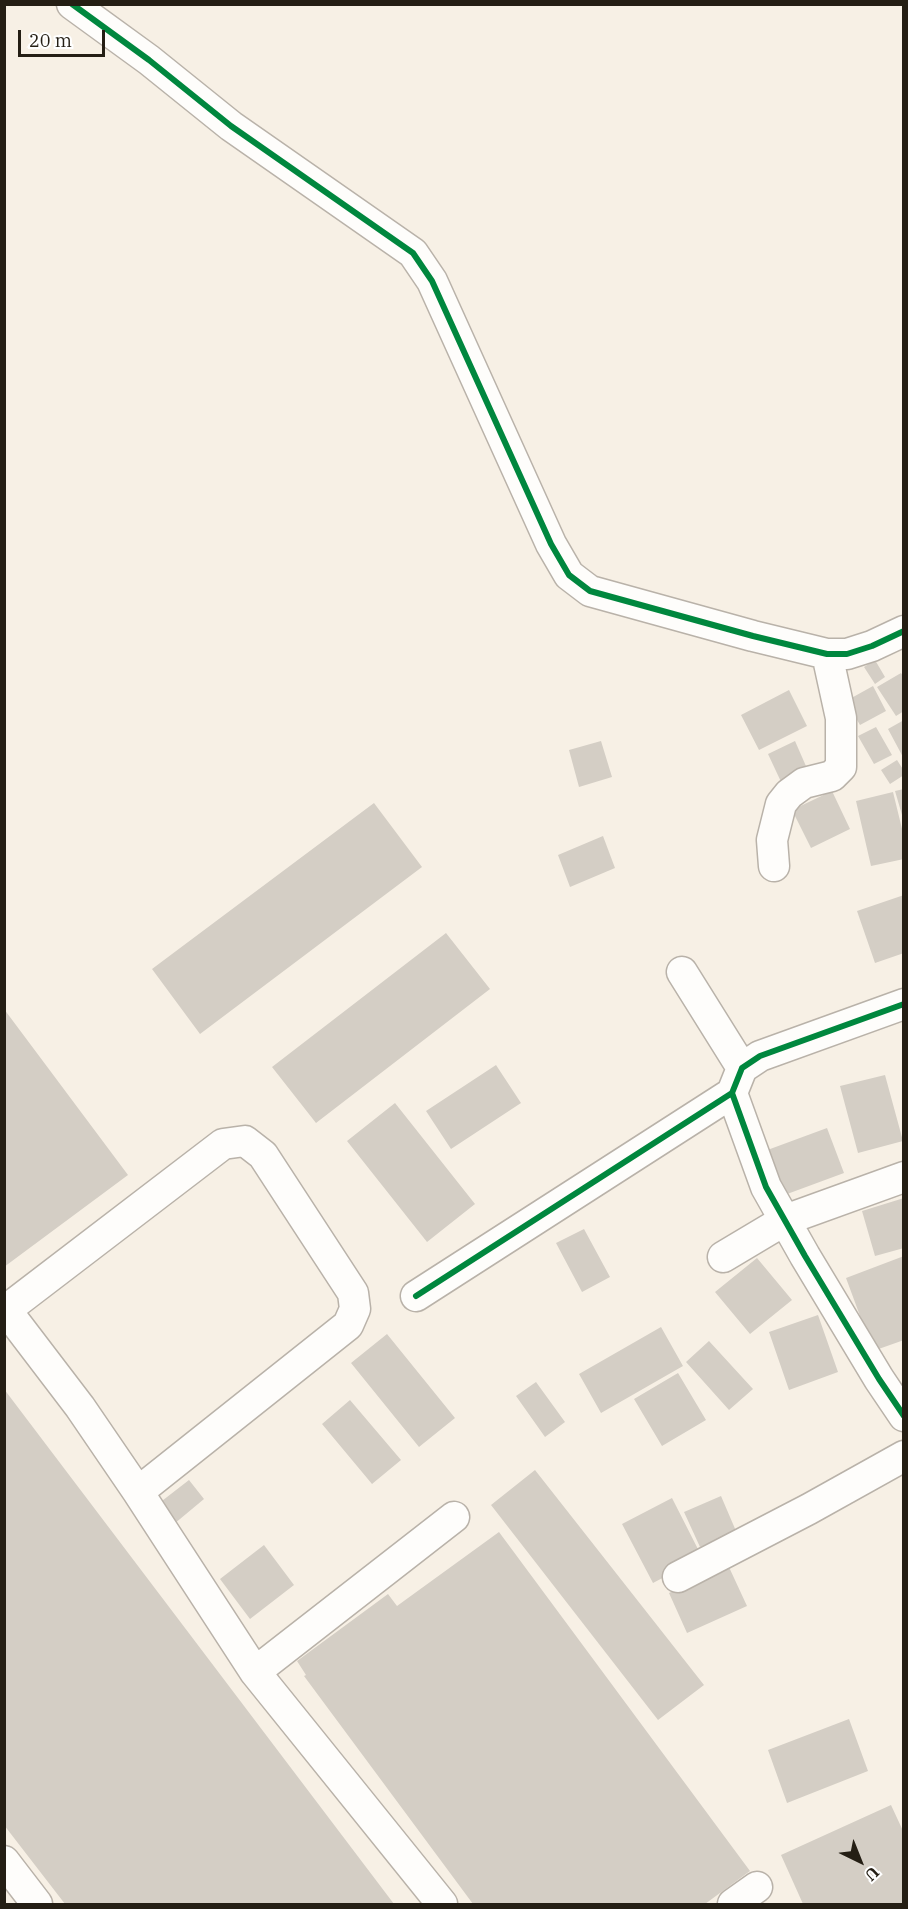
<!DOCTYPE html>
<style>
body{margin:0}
#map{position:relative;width:908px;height:1909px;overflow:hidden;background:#f7f0e5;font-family:"IBM Plex Serif",serif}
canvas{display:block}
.frame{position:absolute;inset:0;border:6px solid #241e14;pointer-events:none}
.north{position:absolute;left:830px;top:1831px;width:60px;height:60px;-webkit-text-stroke:4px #fff;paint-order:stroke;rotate:137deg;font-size:16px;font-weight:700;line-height:24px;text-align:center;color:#241e14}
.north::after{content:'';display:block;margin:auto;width:21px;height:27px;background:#241e14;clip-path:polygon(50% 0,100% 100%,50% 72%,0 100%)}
.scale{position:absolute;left:18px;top:30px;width:87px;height:27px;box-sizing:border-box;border:3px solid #241e14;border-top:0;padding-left:8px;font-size:18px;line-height:21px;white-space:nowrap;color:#241e14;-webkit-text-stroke:4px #fff;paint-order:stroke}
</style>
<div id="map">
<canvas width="908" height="1909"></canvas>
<div class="frame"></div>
<div class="north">U</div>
<div class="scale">20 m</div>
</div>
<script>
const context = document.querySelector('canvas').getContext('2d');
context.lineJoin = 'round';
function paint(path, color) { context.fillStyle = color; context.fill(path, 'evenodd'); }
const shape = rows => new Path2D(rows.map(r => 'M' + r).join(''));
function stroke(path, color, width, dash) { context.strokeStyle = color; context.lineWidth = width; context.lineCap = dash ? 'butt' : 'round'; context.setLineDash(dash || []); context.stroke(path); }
const building = shape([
 [875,660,885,677,875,684,864,667],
 [901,673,904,678,904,711,896,716,877,687],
 [873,686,886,711,860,725,846,701],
 [789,690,807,726,759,750,741,715],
 [904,720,904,759,888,729],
 [876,727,892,755,874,764,858,736],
 [601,741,612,777,579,787,569,750],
 [795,741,809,773,783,786,768,754],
 [897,760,904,771,904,775,890,784,881,770],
 [904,789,904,814,902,815,895,791],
 [832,791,850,829,811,848,792,810],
 [893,792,904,837,904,859,871,866,856,801],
 [374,803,422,867,200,1034,152,969],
 [603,836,615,868,570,887,558,855],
 [904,895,904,953,875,963,857,911],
 [446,933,490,989,316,1123,272,1067],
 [4,1009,128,1175,4,1267],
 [496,1065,521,1103,451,1149,426,1111],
 [885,1075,903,1141,858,1153,840,1086],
 [395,1103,475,1204,427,1242,347,1141],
 [827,1128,844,1173,779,1197,762,1152],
 [904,1198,904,1248,875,1256,862,1211],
 [584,1229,610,1277,582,1292,556,1243],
 [904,1256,904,1340,873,1351,846,1278],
 [757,1258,792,1300,750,1334,715,1292],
 [818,1315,838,1372,789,1390,769,1332],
 [661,1327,683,1366,601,1413,579,1374],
 [387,1334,455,1418,419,1447,351,1363],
 [709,1341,753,1389,729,1410,686,1362],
 [678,1373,706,1420,662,1446,634,1399],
 [536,1382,565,1422,545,1437,516,1396],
 [4,1389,394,1904,65,1904,4,1825],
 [350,1400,401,1460,372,1484,322,1424],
 [535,1470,704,1685,658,1720,491,1505],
 [189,1480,204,1499,174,1524,158,1504],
 [721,1496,736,1531,700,1547,684,1512],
 [672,1498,702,1557,653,1583,622,1524],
 [499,1532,750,1871,705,1904,473,1904,304,1676,306,1675,297,1661,388,1594,397,1606],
 [264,1545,294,1585,250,1619,220,1579],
 [728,1565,747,1606,687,1633,669,1593],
 [849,1719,868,1771,787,1803,768,1750],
 [891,1805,904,1833,904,1904,803,1904,781,1855]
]);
const minor = shape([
 [72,4,149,60,231,126,413,253,432,281,551,544,569,575,590,591,753,636,827,654,847,654,872,646,904,631],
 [774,866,772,840,781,804,789,794,804,783,832,776,841,767,841,718,827,654],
 [682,972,742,1068],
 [904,1004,760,1056,742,1068,732,1093,766,1187,805,1256,879,1379,904,1416],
 [723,1257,785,1220,904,1177],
 [416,1296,732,1093],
 [4,1311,6,1310,223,1144,245,1141,263,1155,353,1293,355,1309,348,1325,138,1492,80,1407,6,1310],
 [138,1492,255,1672,442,1904],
 [678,1577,809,1509,904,1456],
 [255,1672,454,1517],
 [4,1861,37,1904],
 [733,1904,757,1887]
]);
const cycleway = shape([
 [72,4,149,60,231,126,413,253,432,281,551,544,569,575,590,591,753,636,827,654,847,654,872,646,904,631],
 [904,1004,760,1056,742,1068,732,1093,766,1187,805,1256,879,1379,904,1416],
 [416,1296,732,1093]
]);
paint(building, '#d4cec5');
stroke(minor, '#b9b2a9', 33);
stroke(minor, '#fefdfb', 30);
stroke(cycleway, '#00873e', 6);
</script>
